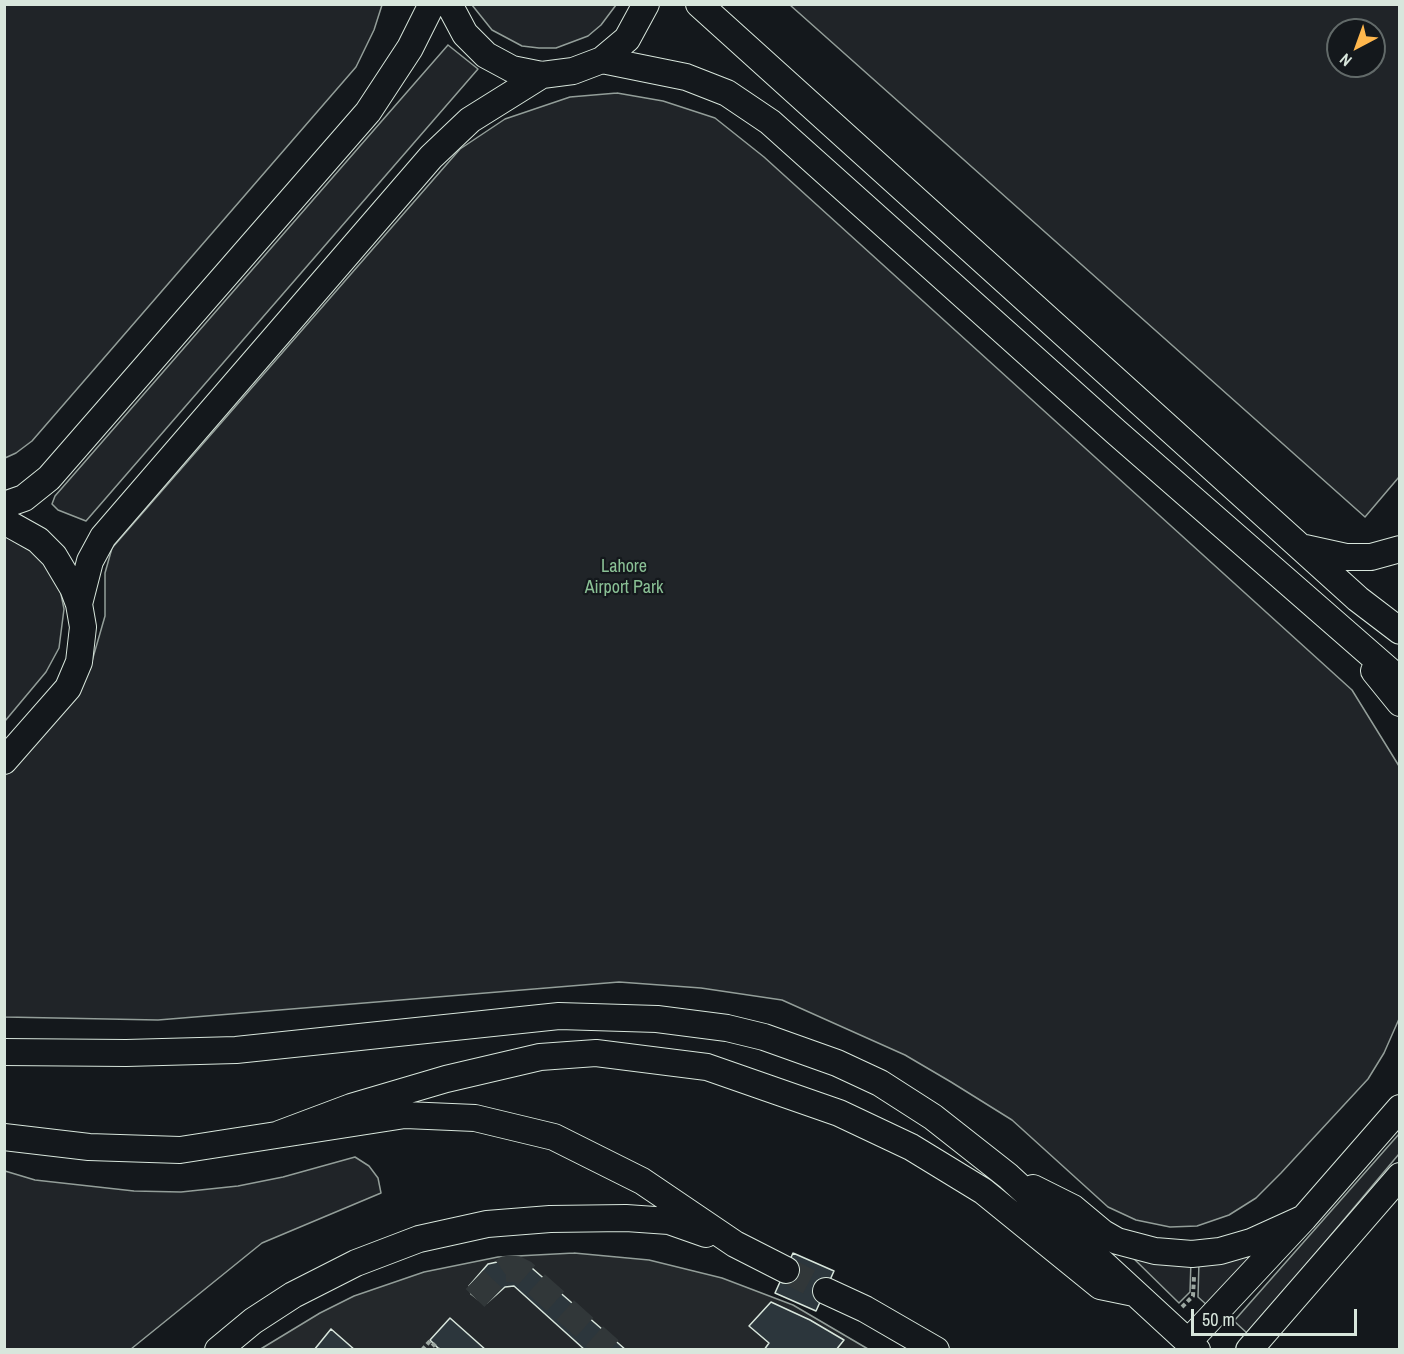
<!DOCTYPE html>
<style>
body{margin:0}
#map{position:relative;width:1404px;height:1354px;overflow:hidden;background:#14181c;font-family:"Archivo Narrow",sans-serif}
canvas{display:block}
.frame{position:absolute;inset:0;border:6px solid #d8e6dc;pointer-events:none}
.north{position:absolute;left:1326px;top:18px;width:60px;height:60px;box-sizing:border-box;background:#14181c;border:2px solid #626a69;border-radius:50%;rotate:221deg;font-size:16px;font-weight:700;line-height:24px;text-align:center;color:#d8e6dc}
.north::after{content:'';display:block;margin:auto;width:21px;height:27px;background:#ffb74d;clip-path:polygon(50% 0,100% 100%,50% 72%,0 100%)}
.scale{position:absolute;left:1191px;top:1309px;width:166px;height:27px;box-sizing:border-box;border:3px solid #d8e6dc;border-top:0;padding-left:8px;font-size:18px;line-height:21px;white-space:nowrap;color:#d8e6dc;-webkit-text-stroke:4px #14181c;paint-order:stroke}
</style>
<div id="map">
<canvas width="1404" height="1354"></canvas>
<div class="frame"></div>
<div class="north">N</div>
<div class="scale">50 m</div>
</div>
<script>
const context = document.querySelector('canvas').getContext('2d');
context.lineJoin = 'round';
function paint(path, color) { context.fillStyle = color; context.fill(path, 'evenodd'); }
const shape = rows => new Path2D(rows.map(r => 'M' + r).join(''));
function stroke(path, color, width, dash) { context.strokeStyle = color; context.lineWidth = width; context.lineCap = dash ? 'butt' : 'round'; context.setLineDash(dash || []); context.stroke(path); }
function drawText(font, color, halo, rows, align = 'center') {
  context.font = font + ' "Archivo Narrow",sans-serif'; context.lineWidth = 4.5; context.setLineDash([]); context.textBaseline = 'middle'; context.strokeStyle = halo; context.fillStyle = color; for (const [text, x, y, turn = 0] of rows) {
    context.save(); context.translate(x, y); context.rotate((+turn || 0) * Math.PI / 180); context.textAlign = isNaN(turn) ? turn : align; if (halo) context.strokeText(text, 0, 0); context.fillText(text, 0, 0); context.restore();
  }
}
const green = shape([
 [5,4,382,5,374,30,356,67,32,441,16,453,5,458,5,4],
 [472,5,616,5,601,25,588,36,556,48,539,48,522,46,492,30,472,5],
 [790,5,1399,5,1399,477,1365,517,790,5],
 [1338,30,1374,30,1374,66,1338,66,1338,30],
 [448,45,478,69,86,521,58,510,52,504,55,496,448,45],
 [617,93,663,101,715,118,764,157,1352,690,1399,766,1399,1019,1384,1053,1368,1079,1281,1173,1256,1198,1229,1215,1197,1226,1170,1227,1136,1220,1108,1207,1012,1120,951,1082,905,1055,782,1000,701,988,619,982,158,1020,5,1017,5,774,74,694,90,668,105,616,105,573,112,548,460,149,505,119,570,97,617,93],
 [5,532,39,555,60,589,64,609,59,648,46,672,5,721,5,532],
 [1399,1134,1399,1154,1248,1334,1234,1321,1399,1134],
 [355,1157,369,1166,378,1178,381,1193,262,1243,131,1349,5,1349,5,1171,35,1180,134,1191,181,1192,238,1186,283,1177,355,1157],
 [1257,1249,1208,1306,1198,1297,1199,1261,1257,1249],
 [1130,1255,1191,1261,1190,1292,1179,1303,1130,1255]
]);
const parking = shape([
 [574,1253,649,1260,722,1278,793,1305,868,1349,259,1350,320,1313,354,1296,424,1272,498,1257,574,1253]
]);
const building = shape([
 [793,1253,834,1271,816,1311,775,1293,793,1253],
 [511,1259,525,1262,626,1350,585,1350,514,1286,505,1287,487,1303,480,1301,471,1294,469,1286,488,1264,511,1259],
 [771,1302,810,1320,844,1340,836,1350,764,1350,769,1343,749,1326,771,1302],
 [450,1318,486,1350,440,1350,430,1340,450,1318],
 [331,1329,355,1350,314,1350,331,1329]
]);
const minorTunnel = shape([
 [786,1270,826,1291],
 [475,1298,496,1276,506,1269,516,1269,524,1273,610,1350]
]);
const path = shape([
 [1182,1307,1193,1296,1194,1277],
 [422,1350,430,1341,439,1350]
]);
const minor = shape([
 [449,4,465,34,486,55,512,69,542,75,573,71,602,60,627,39,646,4],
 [699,4,1358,599,1400,631],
 [602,60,686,77,727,93,770,122,1116,432,1400,680],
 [4,505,24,498,49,478,368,112,410,48,432,4],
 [4,521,38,540,54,556,73,588,79,604,83,627,79,662,68,688,4,761],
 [1305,548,1346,557,1371,557,1400,549],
 [79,604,90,561,103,537,431,157,470,120,542,75],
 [1374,671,1400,703],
 [4,1052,126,1053,236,1050,559,1016,657,1019,727,1028,764,1037,837,1063,880,1083,933,1117,1008,1176,1197,1350],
 [279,1134,351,1107,446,1079,540,1057,596,1053,707,1067,839,1113,911,1147,983,1191,1100,1286,1134,1293],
 [4,1137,89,1147,180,1150,405,1115,475,1118,554,1137,642,1181,735,1244,786,1270],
 [1033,1188,1073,1208,1103,1233,1117,1241,1155,1251,1192,1254,1220,1251,1251,1242,1304,1218],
 [826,1291,865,1309,936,1350],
 [1188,1342,1304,1218,1400,1108],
 [218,1350,253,1321,293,1295,356,1263,419,1239,487,1224,550,1219,626,1218,669,1221,706,1234],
 [1249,1350,1400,1176]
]);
const parkNames = [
 ["Lahore",624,567],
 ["Airport Park",624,588]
];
paint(green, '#202428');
stroke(green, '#939e99', 1.5);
paint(parking, '#24282b');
stroke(parking, '#939e99', 1.5);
paint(building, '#2c363c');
stroke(building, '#d8e6dc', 1.5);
stroke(minorTunnel, '#313739', 26, [26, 13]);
stroke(minor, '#d8e6dc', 28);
stroke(path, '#9da8a2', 4, [4.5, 3]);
stroke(minor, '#14181c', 26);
drawText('18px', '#8ac095', '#14181c', parkNames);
</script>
